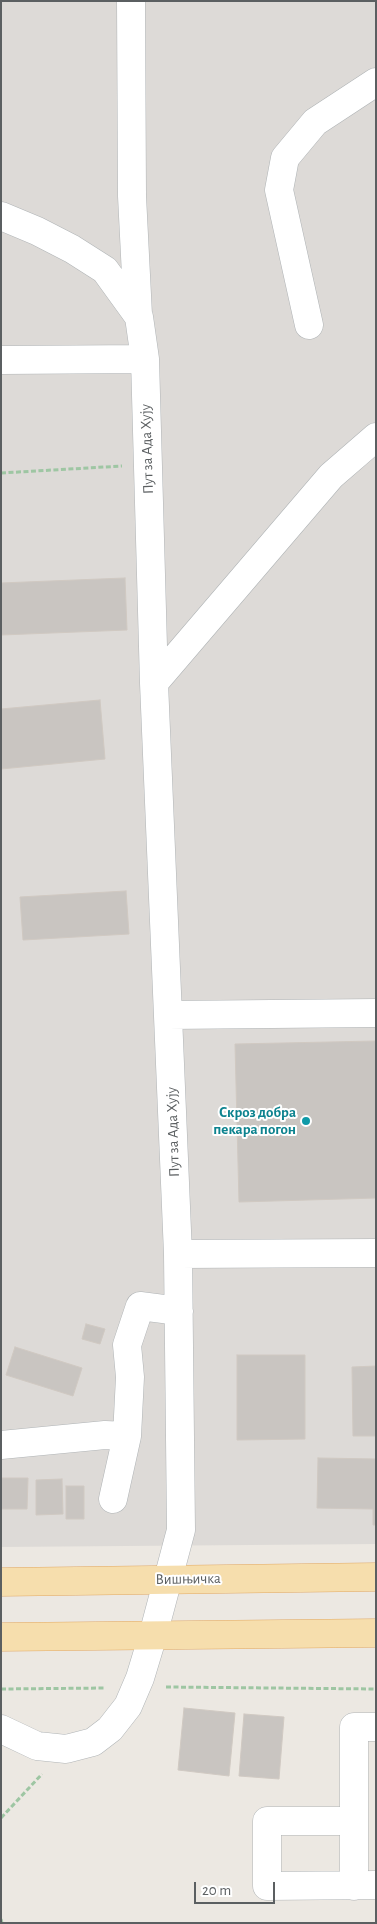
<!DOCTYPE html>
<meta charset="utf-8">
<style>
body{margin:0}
#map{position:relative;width:377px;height:1924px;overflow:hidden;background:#ece8e2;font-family:"Alegreya Sans",sans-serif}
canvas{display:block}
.frame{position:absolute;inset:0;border:2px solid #5b5f61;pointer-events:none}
.scale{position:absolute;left:194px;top:1882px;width:81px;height:22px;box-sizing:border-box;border:2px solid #5b5f61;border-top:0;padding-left:6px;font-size:15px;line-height:18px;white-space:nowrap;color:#5b5f61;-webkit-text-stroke:4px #fff;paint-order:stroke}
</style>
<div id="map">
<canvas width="377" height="1924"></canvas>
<div class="frame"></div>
<div class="scale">20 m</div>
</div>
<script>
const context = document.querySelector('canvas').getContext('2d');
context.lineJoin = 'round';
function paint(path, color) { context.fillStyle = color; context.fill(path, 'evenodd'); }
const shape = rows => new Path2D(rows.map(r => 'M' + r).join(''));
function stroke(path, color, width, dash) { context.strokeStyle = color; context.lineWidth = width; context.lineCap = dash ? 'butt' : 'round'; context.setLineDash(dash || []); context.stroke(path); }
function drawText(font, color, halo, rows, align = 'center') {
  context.font = font + ' "Alegreya Sans",sans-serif'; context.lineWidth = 4; context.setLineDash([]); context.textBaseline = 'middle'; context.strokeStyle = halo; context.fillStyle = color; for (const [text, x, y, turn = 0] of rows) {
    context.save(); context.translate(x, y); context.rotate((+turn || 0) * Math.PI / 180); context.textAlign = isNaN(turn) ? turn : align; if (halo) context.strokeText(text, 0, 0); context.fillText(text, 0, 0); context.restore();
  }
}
const industrial = shape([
 [1,1,376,1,376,1544,1,1547]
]);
const building = shape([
 [125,578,127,630,1,635,1,583,125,578],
 [100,700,105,759,1,769,1,709,100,700],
 [126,891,129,934,23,940,20,897,126,891],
 [376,1041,376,1198,239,1202,235,1044,376,1041],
 [86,1324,105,1329,100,1344,82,1339,86,1324],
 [15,1347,82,1368,73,1396,6,1375,15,1347],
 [237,1355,305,1355,305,1439,237,1440,237,1355],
 [376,1366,376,1436,353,1436,352,1367,376,1366],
 [318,1458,376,1459,376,1525,373,1525,373,1509,317,1508,318,1458],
 [1,1478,28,1478,27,1509,1,1509,1,1478],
 [62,1479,63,1514,36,1515,36,1480,62,1479],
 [66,1486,84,1486,84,1519,66,1519,66,1486],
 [184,1708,235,1713,229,1776,178,1770,184,1708],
 [244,1714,284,1717,279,1779,239,1776,244,1714]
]);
const path = shape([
 [1,473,122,466],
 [166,1687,376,1689],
 [1,1689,105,1688],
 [1,1818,42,1774],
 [1,1919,2,1923]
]);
const minor = shape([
 [131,1,132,196,138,315],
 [1,216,37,231,72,249,105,270,139,317,145,359,154,683,178,1254,181,1530,153,1635,140,1678,128,1706,110,1729,93,1742,66,1749,37,1746,1,1729],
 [309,325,279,190,285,158,315,122,376,82],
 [1,360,145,359],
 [154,683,331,476,376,437],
 [168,1015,376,1013],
 [178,1254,376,1253],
 [1,1445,105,1435,127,1436,130,1377,127,1345,140,1306,179,1311],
 [113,1499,127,1436],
 [376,1727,354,1727,354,1821,267,1821,267,1886,376,1885],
 [354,1821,354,1886]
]);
const major = shape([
 [1,1582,376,1577],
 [1,1637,376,1633]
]);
const markers = [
 [306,1121,5,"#0f9aa8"]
];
const streetNames = [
 ["Пут за Ада Хују",147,449,-92],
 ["Пут за Ада Хују",173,1132,-92],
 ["Вишњичка",188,1579,-1]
];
const cultureNames = [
 ["Скроз добра",296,1112],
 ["пекара погон",296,1129]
];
paint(industrial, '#dddad7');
paint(building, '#c9c5c1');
stroke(building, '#d0c9c2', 1);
stroke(minor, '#b0b4b6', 29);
stroke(major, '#e1a966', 29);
stroke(path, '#9ec6a3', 3, [5, 2.5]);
stroke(minor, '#fff', 28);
stroke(major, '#f6dead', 28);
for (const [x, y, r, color] of markers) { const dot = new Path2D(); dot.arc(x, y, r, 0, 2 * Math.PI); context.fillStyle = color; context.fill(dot); stroke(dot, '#fff', 2); }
drawText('15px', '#5b5f61', '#fff', streetNames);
drawText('bold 15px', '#0d838f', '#fff', cultureNames, 'right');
</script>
